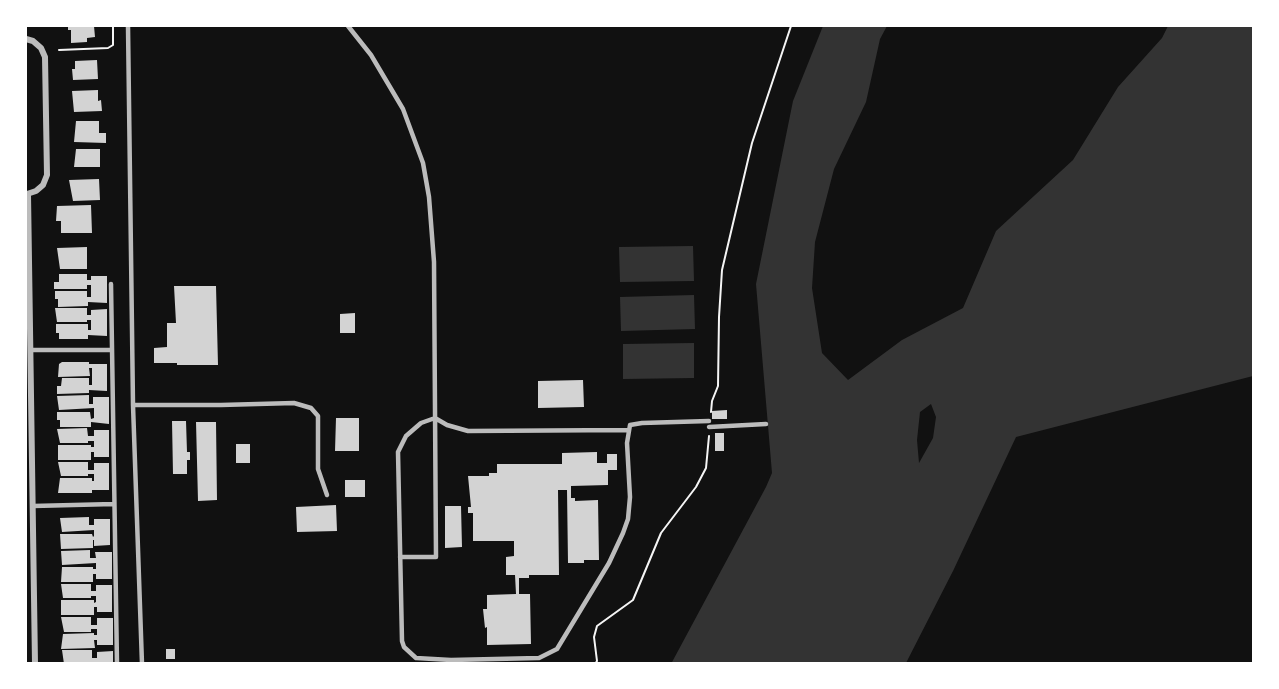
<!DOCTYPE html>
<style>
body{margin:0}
#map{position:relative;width:1279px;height:689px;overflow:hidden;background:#111;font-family:Inter,sans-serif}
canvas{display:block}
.frame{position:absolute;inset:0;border:27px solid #fff;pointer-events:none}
</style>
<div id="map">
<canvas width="1279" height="689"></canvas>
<div class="frame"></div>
</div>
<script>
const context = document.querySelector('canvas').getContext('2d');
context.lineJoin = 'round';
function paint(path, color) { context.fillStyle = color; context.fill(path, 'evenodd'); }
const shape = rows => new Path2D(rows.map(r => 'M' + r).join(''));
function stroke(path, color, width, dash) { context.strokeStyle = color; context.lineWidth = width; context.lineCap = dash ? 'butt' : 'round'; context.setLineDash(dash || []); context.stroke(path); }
const water = shape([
 [823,26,887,26,880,39,866,102,834,169,815,242,812,288,822,353,848,380,902,340,963,308,996,231,1073,160,1118,87,1162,38,1168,26,1253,26,1253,376,1016,437,953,571,906,663,671,664,766,487,772,473,756,284,793,101],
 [931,404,936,417,933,438,919,463,917,440,920,412],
 [693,246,694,281,620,282,619,247],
 [694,295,695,329,621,331,620,297],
 [694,343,694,378,623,379,623,344]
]);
const building = shape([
 [68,26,94,26,95,37,87,38,87,42,71,43,71,30,68,30],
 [97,60,98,79,73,80,72,69,75,69,75,61],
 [98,90,98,101,101,100,102,111,74,112,72,91],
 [76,121,99,121,99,133,106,133,106,143,74,142],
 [76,149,100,149,100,167,74,167],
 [99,179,100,200,73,201,69,180],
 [91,205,92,233,61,233,61,221,56,221,57,206],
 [87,247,87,269,60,269,57,248],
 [59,274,87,274,87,280,91,280,91,276,107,276,107,303,88,302,88,306,58,307,58,299,55,299,55,291,87,291,87,297,91,297,91,285,87,285,87,289,54,289,54,282,59,282],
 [174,286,216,286,218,365,177,365,177,363,154,363,154,348,167,347,167,323,176,323],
 [55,308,87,308,87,315,91,315,91,310,107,309,107,336,88,335,88,339,59,339,59,333,56,333,56,324,88,324,88,330,91,330,91,320,87,320,87,322,57,322],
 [355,313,355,333,340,333,340,314],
 [62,362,89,362,89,364,107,364,107,391,89,390,89,393,57,394,57,386,61,386,62,378,89,378,89,385,92,385,92,368,89,368,90,376,58,377,59,364],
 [583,380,584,407,538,408,538,381],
 [89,395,89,404,93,404,93,397,109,397,109,424,91,422,91,427,60,427,60,420,57,420,57,412,90,412,91,419,94,418,94,408,59,410,57,396],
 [727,410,727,419,712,419,712,411],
 [336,418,359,418,359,451,335,451],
 [172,421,186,421,187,452,190,452,190,460,187,460,187,474,173,474],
 [196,422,216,422,217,500,198,501],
 [87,428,88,436,94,436,94,430,109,430,109,457,94,457,94,452,91,452,91,460,58,460,58,445,91,445,91,447,94,447,94,441,88,441,88,443,60,443,57,429],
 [715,433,724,433,724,451,715,451],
 [236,444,250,444,250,463,236,463],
 [597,452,597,463,607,463,607,454,617,454,617,470,608,470,608,485,571,486,571,498,575,498,575,501,598,500,599,560,584,560,584,563,568,563,567,490,558,490,559,575,529,575,529,578,519,578,519,594,530,594,531,644,487,645,487,627,485,628,483,609,487,609,487,595,516,594,515,575,506,575,506,557,514,556,514,541,473,541,473,513,468,513,468,507,471,507,468,476,489,476,489,473,497,473,497,464,562,464,562,453],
 [58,462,88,462,88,470,94,470,94,463,109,463,109,490,92,490,92,493,58,493,60,478,92,478,92,481,94,481,94,474,88,474,88,476,61,476],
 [345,480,365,480,365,497,345,497],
 [336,505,337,531,297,532,296,507],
 [445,506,461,506,462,547,445,548],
 [89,517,89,525,94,525,94,519,110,519,110,545,94,546,94,540,93,540,93,548,61,549,60,534,92,534,93,537,94,536,94,530,62,532,60,518],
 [90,550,90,558,96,558,95,552,112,552,112,579,96,579,96,574,93,574,93,582,61,582,62,567,93,567,93,569,96,569,96,563,62,565,61,551],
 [61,584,91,584,91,591,96,591,96,585,112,585,112,612,97,612,97,607,94,607,94,615,61,615,61,600,94,600,94,603,96,602,96,596,91,596,91,598,63,598],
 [61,617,91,617,91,625,97,625,97,618,113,618,113,645,97,645,97,640,94,640,95,648,61,649,63,634,94,633,94,635,97,635,97,629,91,629,91,632,64,632],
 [166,649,175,649,175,659,166,659],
 [62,650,92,650,92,658,97,658,97,652,113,651,113,664,64,664]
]);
const path = shape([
 [59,50,108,48,113,45,113,26],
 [711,412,712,401,718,386,719,317,722,270,752,143,791,26],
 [595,664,597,661,594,637,597,626,633,600,661,533,696,487,706,468,709,436]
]);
const service = shape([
 [128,26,133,405,142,664],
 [348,26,371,55,403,109,423,163,429,197,434,262,436,557,400,557],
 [111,284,117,664],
 [31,350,112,350],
 [133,405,221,405,294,403,311,408,318,416,318,469,327,495],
 [435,418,421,423,406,436,398,452,402,641,404,647,416,658,451,660,539,658,557,649,609,563,623,533,628,519,630,497,627,443,630,425,642,423,709,421],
 [435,418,447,425,468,431,628,430],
 [709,427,766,424],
 [33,506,114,504]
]);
const minor = shape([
 [26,39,33,41,41,48,45,57,47,175,43,185,36,191,27,194],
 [28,194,35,664]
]);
paint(water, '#333');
paint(building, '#d3d3d3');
stroke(path, '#f5f5f5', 2);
stroke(service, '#bcbcbc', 4.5);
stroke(minor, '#bcbcbc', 6);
</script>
